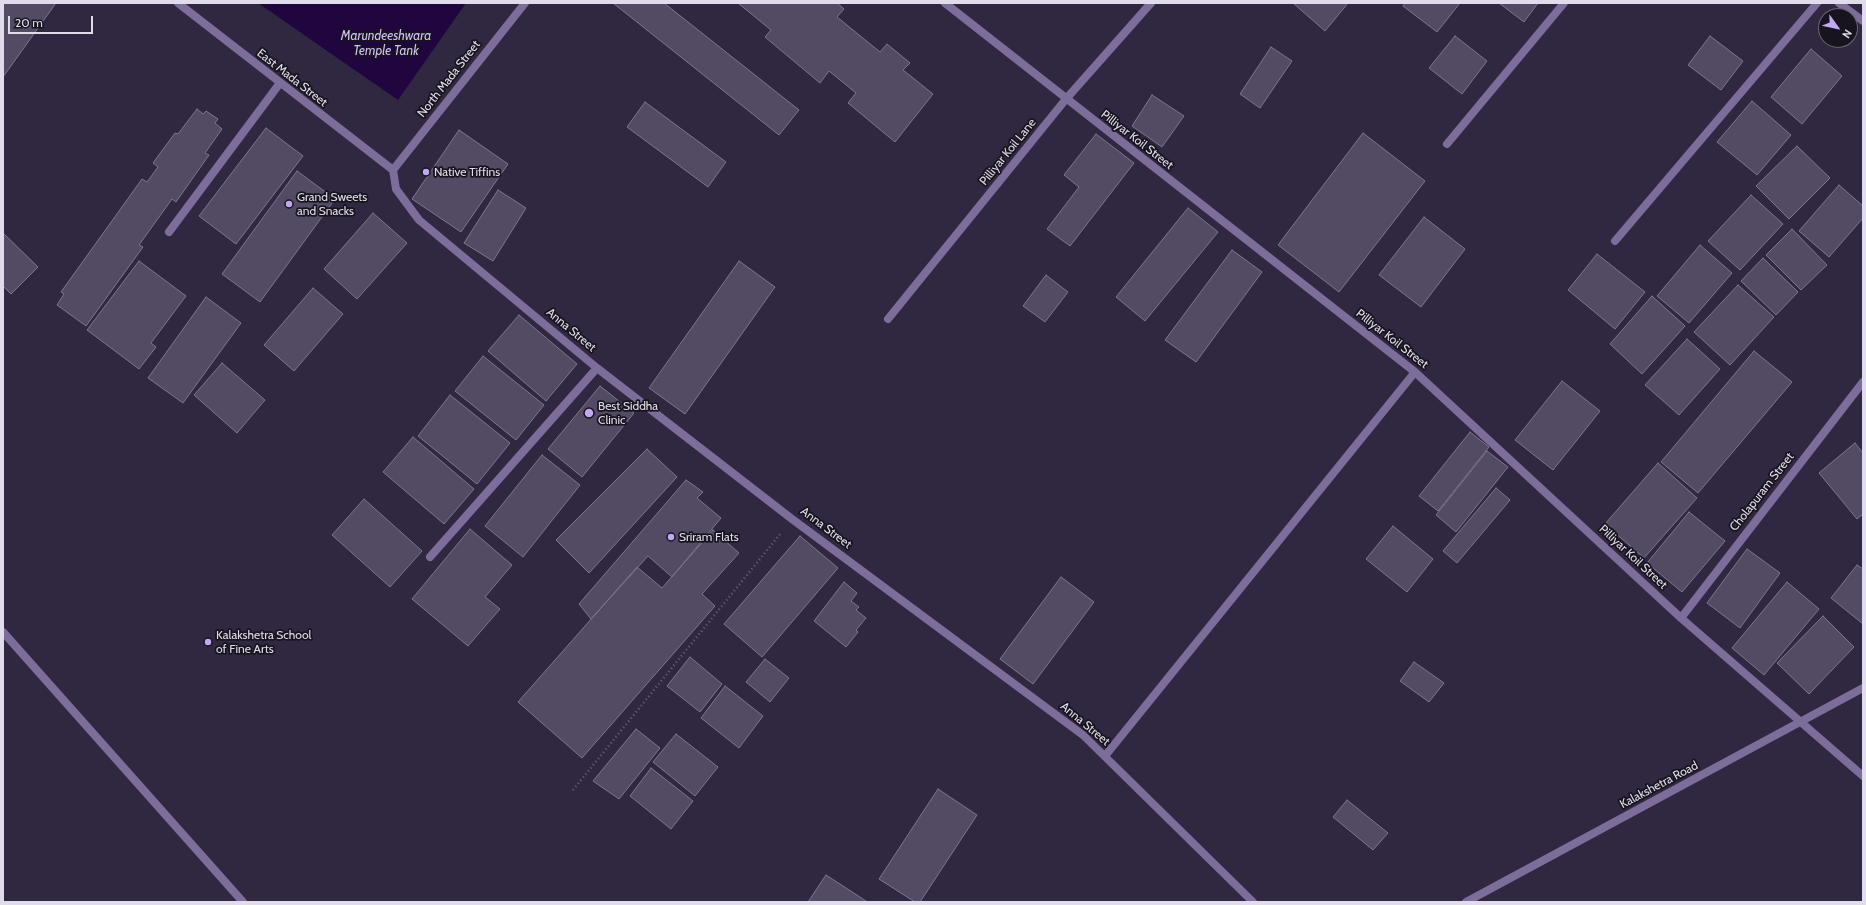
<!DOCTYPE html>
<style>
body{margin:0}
#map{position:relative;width:1866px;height:905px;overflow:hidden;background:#302840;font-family:Cabin,sans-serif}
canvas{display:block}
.frame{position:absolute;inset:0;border:4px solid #e1dceb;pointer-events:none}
.north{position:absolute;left:1818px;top:8px;width:40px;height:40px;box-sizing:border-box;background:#17141e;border:1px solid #686470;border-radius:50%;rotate:123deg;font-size:11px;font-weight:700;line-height:16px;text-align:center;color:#e1dceb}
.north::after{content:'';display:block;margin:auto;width:14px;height:18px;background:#c1a8f3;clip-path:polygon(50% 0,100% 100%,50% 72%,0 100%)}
.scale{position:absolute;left:8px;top:16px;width:85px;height:18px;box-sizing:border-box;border:2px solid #e1dceb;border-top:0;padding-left:5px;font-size:12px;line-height:14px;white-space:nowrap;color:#e1dceb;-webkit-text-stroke:3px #17141e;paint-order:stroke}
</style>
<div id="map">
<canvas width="1866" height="905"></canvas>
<div class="frame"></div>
<div class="north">N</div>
<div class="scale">20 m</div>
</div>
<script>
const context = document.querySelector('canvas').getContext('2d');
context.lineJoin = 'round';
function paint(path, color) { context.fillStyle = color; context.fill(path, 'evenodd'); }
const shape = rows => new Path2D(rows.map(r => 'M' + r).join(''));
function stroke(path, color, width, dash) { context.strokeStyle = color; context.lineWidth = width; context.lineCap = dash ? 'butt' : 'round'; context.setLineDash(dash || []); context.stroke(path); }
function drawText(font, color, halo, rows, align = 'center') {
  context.font = font + ' Cabin,sans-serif'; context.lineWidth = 3.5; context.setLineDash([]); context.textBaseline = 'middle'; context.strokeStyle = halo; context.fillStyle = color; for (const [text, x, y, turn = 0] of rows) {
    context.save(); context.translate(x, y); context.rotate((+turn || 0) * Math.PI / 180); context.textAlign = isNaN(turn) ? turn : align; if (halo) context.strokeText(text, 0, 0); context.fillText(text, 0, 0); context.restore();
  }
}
const water = shape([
 [258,3,466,3,398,100]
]);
const building = shape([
 [3,3,56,3,3,77,3,3],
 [613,3,664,3,799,110,779,135,613,3],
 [738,3,837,3,844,9,837,17,880,52,887,44,910,63,903,70,933,94,895,142,848,103,856,93,829,71,820,83,765,37,771,30,738,3],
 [1293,3,1348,3,1325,31,1293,3],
 [1405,3,1460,3,1437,32,1403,6,1405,3],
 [1499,3,1538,3,1524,22,1499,3],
 [1455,36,1487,61,1462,94,1429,68,1455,36],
 [1710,36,1743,61,1721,90,1688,65,1710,36],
 [1271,47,1292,61,1260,108,1240,94,1271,47],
 [1811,49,1842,76,1802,124,1771,97,1811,49],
 [1152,95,1184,116,1162,147,1132,126,1152,95],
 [1752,101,1791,135,1757,175,1717,142,1752,101],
 [645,102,726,162,708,187,627,127,645,102],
 [197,109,203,114,206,111,218,119,215,123,222,129,205,153,209,155,176,202,172,199,139,245,143,247,86,326,57,305,64,294,61,292,142,179,147,182,158,167,153,163,175,133,178,134,197,109],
 [266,128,303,156,236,244,199,216,266,128],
 [459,130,508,164,461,232,412,199,459,130],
 [1363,133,1425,181,1339,292,1278,245,1363,133],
 [1096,134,1134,163,1070,246,1047,229,1079,187,1064,175,1096,134],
 [1797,146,1830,178,1789,219,1756,186,1797,146],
 [297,171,335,199,260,302,222,274,297,171],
 [1839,185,1863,206,1863,218,1829,257,1799,231,1839,185],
 [498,190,526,208,493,261,464,243,498,190],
 [1751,195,1783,224,1740,270,1708,241,1751,195],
 [1188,208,1218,232,1145,321,1116,297,1188,208],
 [373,213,407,243,357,299,324,269,373,213],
 [1424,217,1465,249,1421,307,1379,275,1424,217],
 [1792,229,1827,265,1801,290,1766,255,1792,229],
 [3,233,38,267,11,294,3,286,3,233],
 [1700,245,1732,273,1689,323,1657,296,1700,245],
 [1232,250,1262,272,1196,362,1165,340,1232,250],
 [1597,254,1645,292,1615,329,1568,290,1597,254],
 [1763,258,1798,292,1776,315,1741,281,1763,258],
 [139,261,186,296,151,343,156,347,139,369,87,330,139,261],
 [739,261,775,287,685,414,649,388,739,261],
 [1046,275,1068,292,1045,322,1023,306,1046,275],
 [1738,285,1774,317,1730,365,1694,332,1738,285],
 [313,288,343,314,294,371,264,345,313,288],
 [1652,296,1685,326,1642,374,1610,344,1652,296],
 [206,297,241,323,183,403,148,378,206,297],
 [519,315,577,364,546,401,488,351,519,315],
 [1687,339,1720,369,1679,415,1645,385,1687,339],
 [1754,351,1792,382,1698,493,1661,462,1754,351],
 [483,356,544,405,516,440,455,391,483,356],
 [222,363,265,400,237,433,194,395,222,363],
 [1562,381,1600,411,1553,470,1515,440,1562,381],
 [600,386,634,413,582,477,548,449,600,386],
 [450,395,510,443,477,484,418,436,450,395],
 [1470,432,1489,447,1438,511,1419,496,1470,432],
 [413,437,474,489,444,524,383,472,413,437],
 [1855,443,1863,453,1863,514,1857,519,1819,473,1855,443],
 [647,449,677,477,589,573,556,540,647,449],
 [1487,451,1508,467,1456,532,1436,515,1487,451],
 [542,455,580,485,523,557,485,526,542,455],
 [1658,463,1697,498,1644,558,1605,524,1658,463],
 [686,480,703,492,697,498,721,518,672,577,648,556,591,619,579,604,686,480],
 [1496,488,1510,500,1457,563,1443,551,1496,488],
 [364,499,422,551,390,587,332,535,364,499],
 [1689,512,1725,541,1682,592,1647,563,1689,512],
 [1393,526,1433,559,1407,592,1366,559,1393,526],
 [470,529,512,565,485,597,500,609,468,646,412,599,470,529],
 [713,530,739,553,702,594,715,606,582,758,518,702,637,567,662,588,713,530],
 [800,536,838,568,762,657,724,624,800,536],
 [1747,549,1780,573,1740,628,1707,603,1747,549],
 [1857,565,1863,569,1863,624,1831,598,1857,565],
 [1061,577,1094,602,1033,684,1000,659,1061,577],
 [844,582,857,593,851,601,859,607,856,610,866,618,856,630,858,632,846,647,814,621,844,582],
 [1787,582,1819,609,1764,675,1732,648,1787,582],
 [1823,616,1854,647,1809,694,1777,663,1823,616],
 [690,657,722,684,700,712,667,686,690,657],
 [765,659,789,678,770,702,746,682,765,659],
 [1414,662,1444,683,1429,702,1400,681,1414,662],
 [725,686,763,716,739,748,701,718,725,686],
 [636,729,660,748,619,799,593,781,636,729],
 [676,734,718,767,695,796,653,762,676,734],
 [651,768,693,801,671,829,630,796,651,768],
 [938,789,977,815,920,902,915,902,879,879,938,789],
 [1347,800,1388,833,1373,850,1333,817,1347,800],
 [826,875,866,901,865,902,808,902,826,875]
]);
const path = shape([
 [573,790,781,533]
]);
const lane = shape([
 [3,632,243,902]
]);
const street = shape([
 [178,3,393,170],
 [945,3,1415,372,1681,618,1863,776],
 [1839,3,1863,21],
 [1447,144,1564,3],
 [393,170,396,189,419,220,597,368,792,519,1083,735,1253,902],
 [393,170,525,3],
 [169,232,280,83],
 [1615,241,1817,3],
 [888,319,1066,99,1151,3],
 [430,557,597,368],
 [1681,618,1863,382],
 [1105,756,1415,372],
 [1466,902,1863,688]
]);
const markers = [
 [426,172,4,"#c1a8f3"],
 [289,204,4,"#c1a8f3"],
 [589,413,5,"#c1a8f3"],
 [671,537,4,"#c1a8f3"],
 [208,642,4,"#c1a8f3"]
];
const streetNames = [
 ["East Mada Street",292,78,38],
 ["North Mada Street",449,79,-52],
 ["Pilliyar Koil Street",1137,140,38],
 ["Pilliyar Koil Lane",1008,152,-51],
 ["Anna Street",571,330,40],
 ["Pilliyar Koil Street",1392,339,38],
 ["Cholapuram Street",1762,492,-52],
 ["Anna Street",826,528,37],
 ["Pilliyar Koil Street",1633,557,43],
 ["Anna Street",1085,724,40],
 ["Kalakshetra Road",1659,785,-28]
];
const poiNames = [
 ["Native Tiffins",434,172],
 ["Grand Sweets",297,197],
 ["and Snacks",297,211],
 ["Best Siddha",598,406],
 ["Clinic",598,420],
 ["Sriram Flats",679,537],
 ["Kalakshetra School",216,635],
 ["of Fine Arts",216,649]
];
const waterNames = [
 ["Marundeeshwara",386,36],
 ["Temple Tank",386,51]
];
paint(water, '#21053e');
paint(building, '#534a64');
stroke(building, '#7e7590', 1);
stroke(path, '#6a6378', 2.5, [1, 3]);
stroke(lane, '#7c6d9a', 8);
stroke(street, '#7c6d9a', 8);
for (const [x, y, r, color] of markers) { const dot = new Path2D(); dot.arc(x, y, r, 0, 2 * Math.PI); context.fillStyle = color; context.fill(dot); stroke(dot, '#17141e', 1.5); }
drawText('12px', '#e1dceb', '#17141e', streetNames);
drawText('12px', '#e1dceb', '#17141e', poiNames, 'left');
drawText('italic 13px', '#d2c0f7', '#17141e', waterNames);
</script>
